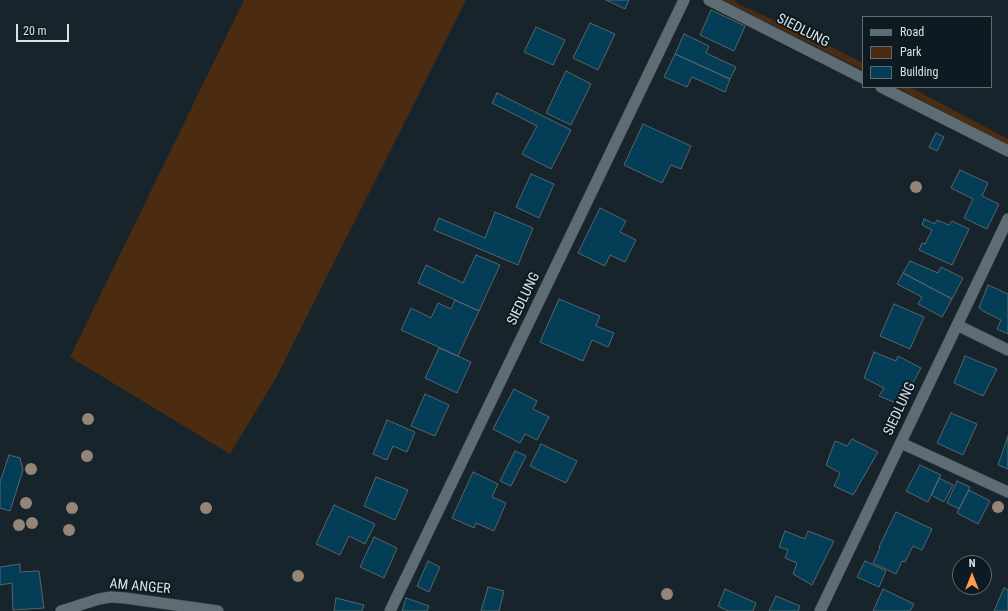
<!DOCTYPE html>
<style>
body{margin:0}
#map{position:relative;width:1008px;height:611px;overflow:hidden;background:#17242b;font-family:"Roboto Condensed",sans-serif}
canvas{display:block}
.legend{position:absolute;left:862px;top:16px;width:130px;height:72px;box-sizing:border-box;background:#0e1a21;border:1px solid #606a70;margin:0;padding:5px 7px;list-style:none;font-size:12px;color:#dae2e7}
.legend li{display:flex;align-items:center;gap:8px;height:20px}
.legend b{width:20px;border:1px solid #606a70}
.north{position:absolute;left:952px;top:555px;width:40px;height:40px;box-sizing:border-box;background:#0e1a21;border:1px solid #606a70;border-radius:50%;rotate:0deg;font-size:11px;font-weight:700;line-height:16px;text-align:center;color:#dae2e7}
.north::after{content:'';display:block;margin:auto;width:14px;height:18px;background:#fb9e50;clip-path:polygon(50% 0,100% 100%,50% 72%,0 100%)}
.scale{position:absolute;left:16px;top:24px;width:53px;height:18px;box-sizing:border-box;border:2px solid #dae2e7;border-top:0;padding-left:5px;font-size:12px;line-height:14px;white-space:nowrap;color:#dae2e7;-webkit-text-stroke:3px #0e1a21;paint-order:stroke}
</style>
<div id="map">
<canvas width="1008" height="611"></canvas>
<ul class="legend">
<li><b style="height:5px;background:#5e6c74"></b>Road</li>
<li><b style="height:11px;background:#4b2c11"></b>Park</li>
<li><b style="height:11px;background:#043d56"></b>Building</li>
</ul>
<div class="north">N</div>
<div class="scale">20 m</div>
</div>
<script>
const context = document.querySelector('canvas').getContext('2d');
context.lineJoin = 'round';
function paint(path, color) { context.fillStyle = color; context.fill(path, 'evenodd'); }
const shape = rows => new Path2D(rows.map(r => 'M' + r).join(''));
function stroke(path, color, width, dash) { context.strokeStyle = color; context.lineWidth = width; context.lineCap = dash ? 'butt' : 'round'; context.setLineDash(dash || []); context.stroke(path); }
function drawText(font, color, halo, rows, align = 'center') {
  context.font = font + ' "Roboto Condensed",sans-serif'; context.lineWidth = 4; context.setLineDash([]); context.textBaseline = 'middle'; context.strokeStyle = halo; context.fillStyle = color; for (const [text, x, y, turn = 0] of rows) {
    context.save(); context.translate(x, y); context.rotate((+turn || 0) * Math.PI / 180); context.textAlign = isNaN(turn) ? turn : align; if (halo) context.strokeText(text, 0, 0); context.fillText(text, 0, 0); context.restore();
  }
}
const green = shape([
 [244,0,466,0,277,376,230,454,70,357],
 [722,0,734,0,738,4,807,35,863,63,863,70],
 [896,87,910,87,1008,139,1008,145]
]);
const building = shape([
 [606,0,629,0,625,9,606,0],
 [711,10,745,26,734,51,700,35,711,10],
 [590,23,615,34,598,70,573,58,590,23],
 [536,27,565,40,553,65,524,52,536,27],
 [684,34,709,46,706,53,736,67,730,79,675,54,684,34],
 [675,54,730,79,725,92,692,77,687,87,664,77,675,54],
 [566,71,591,84,571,125,546,113,566,71],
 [497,93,571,130,551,169,522,154,537,126,492,103,497,93],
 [643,124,691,146,681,169,671,165,662,183,624,165,643,124],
 [936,133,944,137,937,151,929,147,936,133],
 [960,170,988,183,982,196,999,204,987,229,964,218,973,199,951,188,960,170],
 [531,174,554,184,539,218,516,207,531,174],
 [600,208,626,221,620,232,636,240,625,262,610,255,605,266,578,253,600,208],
 [495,212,533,228,518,265,434,230,439,218,485,238,495,212],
 [924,219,935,224,937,220,949,225,952,221,969,229,952,265,919,250,922,243,925,244,932,230,922,225,924,219],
 [476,255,500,265,479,311,418,283,426,265,463,283,476,255],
 [910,261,938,273,941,267,963,278,952,299,903,273,910,261],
 [903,273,952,299,942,317,918,304,922,297,897,284,903,273],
 [988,285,1008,294,1008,334,997,329,1001,320,983,311,979,308,988,285],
 [559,299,600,316,596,326,614,333,608,347,592,340,583,361,540,342,559,299],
 [455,300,479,311,458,356,401,330,411,308,431,318,438,303,451,309,455,300],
 [894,304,924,317,910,349,880,336,894,304],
 [439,348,471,362,457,393,425,378,439,348],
 [874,352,896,361,898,356,921,368,901,405,879,396,884,388,864,378,874,352],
 [965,356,997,369,983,396,954,383,965,356],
 [514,389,537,401,533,409,549,417,537,440,525,434,520,443,493,429,514,389],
 [425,394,449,405,435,436,411,426,425,394],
 [951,413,977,424,963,455,937,443,951,413],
 [387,420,415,432,407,452,393,446,387,460,373,454,387,420],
 [1008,436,1008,469,998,465,1008,436],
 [852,439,878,452,853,495,834,486,840,473,826,465,835,441,847,446,852,439],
 [541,444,577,461,566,483,530,466,541,444],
 [515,451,526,456,511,486,500,481,515,451],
 [9,455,20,458,23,470,10,511,0,508,0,482,9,455],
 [920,465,941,475,928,502,906,491,920,465],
 [473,472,498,484,492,497,506,503,494,531,476,523,474,528,452,518,473,472],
 [376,477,408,490,395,520,364,506,376,477],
 [939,478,953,485,944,502,931,495,939,478],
 [957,481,970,487,959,509,947,503,957,481],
 [969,490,990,501,978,524,957,513,969,490],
 [334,505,375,524,365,544,349,536,340,555,316,544,334,505],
 [896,512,932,529,922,550,913,546,905,562,902,561,896,574,873,563,880,548,879,547,896,512],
 [785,531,805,539,808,531,834,541,812,585,793,574,797,563,785,558,788,550,779,547,785,531],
 [374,537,397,548,384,578,360,567,374,537],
 [428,561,440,567,429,592,417,586,428,561],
 [865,561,886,571,879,587,857,577,865,561],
 [20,564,20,572,39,571,44,608,13,610,12,583,0,585,0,567,20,564],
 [488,587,504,591,499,611,481,611,488,587],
 [1004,588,1008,590,1008,611,994,611,1004,588],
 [725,589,756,603,753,611,728,611,718,606,725,589],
 [883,589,914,604,910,611,873,611,883,589],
 [776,596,800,606,798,611,769,611,776,596],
 [336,598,364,605,362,611,334,611,336,598],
 [406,598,429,606,427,611,402,611,406,598]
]);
const minor = shape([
 [709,0,863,78],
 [881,87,1008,151],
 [957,325,1008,350],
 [901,443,1008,492],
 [61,611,99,599,111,597,125,598,218,611],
 [390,611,684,0],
 [820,611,1008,219]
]);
const trees = [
 [916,187],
 [88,419],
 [87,456],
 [31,469],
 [26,503],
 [998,507],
 [72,508],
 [206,508],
 [32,523],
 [19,525],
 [69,530],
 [298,576],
 [667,594]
];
const streetNames = [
 ["SIEDLUNG",803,31,27],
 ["SIEDLUNG",524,299,-64],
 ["SIEDLUNG",900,409,-65],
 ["AM ANGER",140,587,5]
];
paint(green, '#4b2c11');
paint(building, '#043d56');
stroke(building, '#57656d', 1);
stroke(minor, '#374046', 12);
stroke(minor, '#5e6c74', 11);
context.fillStyle = '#948578';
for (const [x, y] of trees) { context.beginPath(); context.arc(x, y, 6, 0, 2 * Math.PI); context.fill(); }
drawText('14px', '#dae2e7', '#0e1a21', streetNames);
</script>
